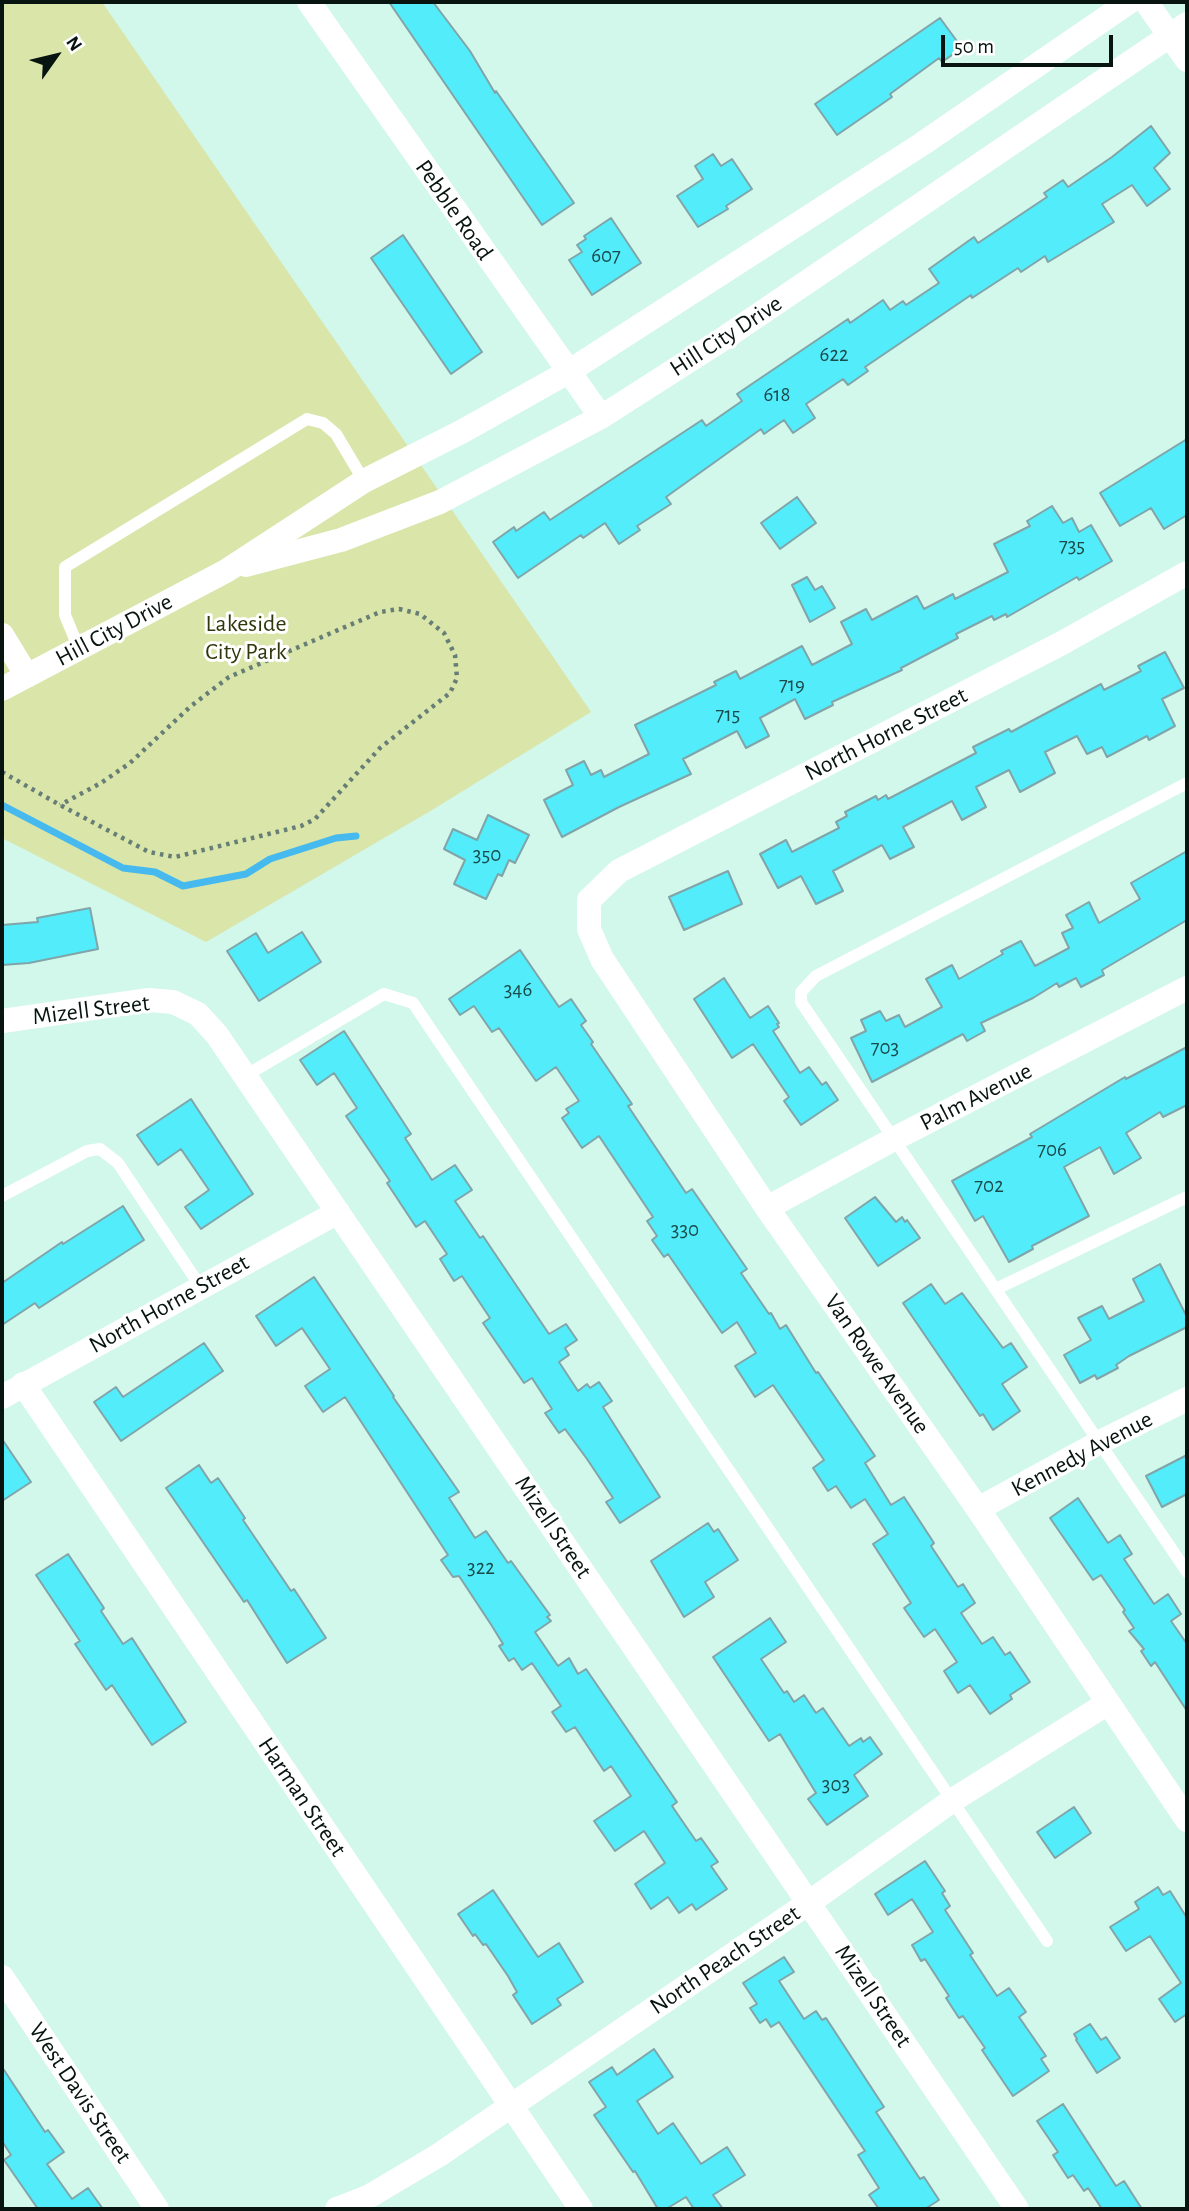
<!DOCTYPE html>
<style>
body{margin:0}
#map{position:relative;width:1189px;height:2211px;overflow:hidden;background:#d2f7eb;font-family:"Alegreya Sans",sans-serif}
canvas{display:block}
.frame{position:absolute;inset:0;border:4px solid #071410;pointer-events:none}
.north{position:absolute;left:21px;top:21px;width:70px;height:70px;-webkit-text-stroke:5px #fff;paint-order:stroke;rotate:56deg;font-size:19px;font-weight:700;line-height:28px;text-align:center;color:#071410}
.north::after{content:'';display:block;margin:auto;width:24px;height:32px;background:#071410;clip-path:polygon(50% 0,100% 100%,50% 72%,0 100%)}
.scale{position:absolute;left:941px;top:35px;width:172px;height:32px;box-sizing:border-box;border:4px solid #071410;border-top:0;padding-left:9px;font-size:21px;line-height:24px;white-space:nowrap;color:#071410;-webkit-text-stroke:5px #fff;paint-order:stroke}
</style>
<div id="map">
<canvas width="1189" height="2211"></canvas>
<div class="frame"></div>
<div class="north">N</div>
<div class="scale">50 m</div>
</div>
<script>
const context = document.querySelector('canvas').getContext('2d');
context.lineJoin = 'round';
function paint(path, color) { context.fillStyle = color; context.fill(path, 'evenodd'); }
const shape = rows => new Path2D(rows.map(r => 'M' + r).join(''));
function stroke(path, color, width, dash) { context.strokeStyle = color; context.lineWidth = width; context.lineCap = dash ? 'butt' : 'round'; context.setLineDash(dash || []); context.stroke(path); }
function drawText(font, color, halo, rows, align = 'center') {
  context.font = font + ' "Alegreya Sans",sans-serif'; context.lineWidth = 6; context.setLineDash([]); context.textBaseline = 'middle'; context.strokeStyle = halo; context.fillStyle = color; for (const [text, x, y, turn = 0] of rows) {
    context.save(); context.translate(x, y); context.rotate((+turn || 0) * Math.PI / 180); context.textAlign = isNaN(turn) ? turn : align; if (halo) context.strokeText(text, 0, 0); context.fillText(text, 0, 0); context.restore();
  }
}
const green = shape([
 [2,2,102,2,591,712,432,810,206,942,2,838]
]);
const stream = shape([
 [2,805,123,868,155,872,183,886,246,874,270,859,336,838,356,836]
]);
const building = shape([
 [389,2,433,2,470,51,495,93,496,91,574,203,542,225,389,2],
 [940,18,962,48,942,62,939,58,890,94,892,97,837,135,815,104,940,18],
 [1151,126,1170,153,1154,168,1170,189,1147,206,1132,185,1102,204,1114,222,1048,262,1045,256,1021,272,1018,268,972,298,971,295,865,367,868,371,848,385,843,379,806,404,815,418,793,433,784,420,764,434,761,429,666,497,671,504,637,526,640,530,619,544,605,523,583,538,581,535,518,578,493,542,514,527,516,531,544,512,550,520,702,420,706,426,742,401,737,394,848,319,850,323,883,300,890,310,903,301,906,305,939,283,929,269,974,237,978,243,1047,197,1044,193,1063,180,1068,187,1112,157,1151,126],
 [713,154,721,166,732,159,752,189,726,206,728,209,698,227,677,196,703,179,695,166,713,154],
 [611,218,641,263,592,295,569,260,582,252,577,245,586,239,584,236,611,218],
 [403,235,482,352,451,374,371,258,403,235],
 [1187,439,1187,515,1164,529,1151,508,1120,526,1100,493,1187,439],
 [797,497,816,523,780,549,761,523,797,497],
 [1052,506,1063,523,1072,518,1079,532,1091,525,1112,561,1079,580,1077,577,1007,617,1006,614,994,620,992,616,956,634,958,638,901,668,902,670,832,702,833,705,805,719,795,699,760,718,769,736,746,748,737,731,683,759,691,774,619,807,562,837,544,800,573,785,566,770,584,761,591,775,601,770,604,777,649,754,635,725,716,685,714,682,736,671,740,679,802,646,812,665,852,644,841,622,866,609,872,620,917,596,924,609,953,594,955,599,1008,572,994,544,1030,526,1027,521,1052,506],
 [807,577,815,590,822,586,835,608,810,622,792,585,807,577],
 [1165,652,1184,688,1162,699,1175,726,1149,740,1147,736,1107,757,1102,747,1087,754,1077,736,1045,752,1055,773,1020,792,1009,770,976,787,986,807,962,820,952,801,903,827,914,847,890,859,882,845,833,871,843,891,816,904,801,876,778,888,760,854,786,840,792,852,839,828,836,822,847,816,845,812,876,796,878,800,886,795,888,799,976,753,973,747,1009,729,1011,732,1101,684,1104,690,1141,671,1138,666,1165,652],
 [488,815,529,835,515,863,509,860,502,876,498,874,486,899,454,884,465,860,444,849,453,829,477,840,488,815],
 [1187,851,1187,920,1102,970,1104,975,1081,987,1076,978,1059,987,1057,983,1033,998,981,1023,985,1031,967,1041,963,1034,872,1082,851,1038,866,1031,861,1020,880,1011,886,1021,899,1015,905,1027,942,1007,926,979,952,965,959,979,1003,954,1001,951,1021,941,1035,966,1069,948,1062,933,1073,928,1066,915,1089,902,1099,923,1140,899,1131,883,1187,851],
 [728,871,742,904,684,930,669,897,728,871],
 [90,908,98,949,29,963,2,965,2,925,38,922,37,918,90,908],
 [302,932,321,962,259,1001,227,951,256,933,268,953,302,932],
 [520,950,559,1007,571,999,586,1021,581,1025,593,1042,591,1044,632,1104,628,1106,686,1193,692,1189,747,1269,741,1273,769,1314,771,1313,780,1329,786,1325,816,1373,818,1372,875,1456,865,1463,891,1505,904,1497,934,1543,931,1546,958,1587,963,1584,975,1603,961,1613,982,1644,993,1637,1005,1655,1010,1652,1030,1682,1010,1695,1012,1699,990,1714,970,1685,958,1693,944,1671,957,1662,935,1629,924,1637,904,1608,911,1603,873,1544,888,1534,865,1499,851,1508,836,1486,828,1491,813,1468,824,1460,773,1385,755,1397,735,1366,756,1353,737,1322,722,1333,668,1254,664,1257,652,1240,657,1236,647,1221,653,1217,599,1136,582,1148,562,1118,569,1113,566,1109,579,1101,556,1067,536,1081,499,1028,492,1032,474,1006,460,1015,449,999,520,950],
 [724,978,750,1018,768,1006,779,1023,777,1024,779,1027,773,1031,800,1073,809,1067,822,1085,826,1082,838,1100,801,1125,784,1101,789,1097,753,1044,732,1058,694,999,724,978],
 [344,1031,411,1134,405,1138,432,1180,455,1165,472,1190,455,1201,480,1238,483,1236,549,1334,566,1324,577,1340,565,1348,569,1355,559,1362,578,1391,587,1384,590,1388,599,1382,612,1401,603,1407,660,1497,620,1523,606,1502,613,1498,587,1459,565,1429,559,1433,545,1413,552,1409,532,1378,524,1383,483,1323,490,1318,462,1276,454,1281,440,1259,447,1254,425,1221,416,1227,387,1183,390,1181,346,1116,357,1108,334,1073,317,1085,300,1060,344,1031],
 [1187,1047,1187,1105,1163,1117,1160,1112,1126,1133,1141,1158,1114,1174,1100,1147,1064,1167,1089,1216,1032,1246,1033,1249,1009,1262,983,1216,975,1221,952,1181,1032,1137,1030,1134,1125,1077,1126,1079,1187,1047],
 [191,1099,253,1194,201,1229,185,1207,209,1190,181,1149,158,1165,137,1135,191,1099],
 [875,1197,896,1222,902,1217,905,1222,907,1220,920,1238,878,1266,845,1218,875,1197],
 [123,1206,144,1240,39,1308,35,1303,2,1325,2,1283,62,1242,63,1244,123,1206],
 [1160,1264,1187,1317,1187,1327,1129,1356,1116,1365,1118,1368,1097,1379,1095,1375,1080,1383,1064,1355,1091,1340,1078,1318,1102,1306,1109,1319,1144,1301,1133,1279,1160,1264],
 [314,1277,394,1396,393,1397,459,1492,449,1498,475,1538,486,1531,508,1563,511,1561,550,1615,547,1617,551,1621,535,1632,558,1666,569,1658,578,1674,586,1669,677,1802,672,1806,696,1841,701,1838,718,1862,711,1866,727,1889,696,1910,692,1904,679,1913,668,1897,651,1909,635,1884,665,1863,644,1831,615,1851,594,1821,631,1796,611,1766,604,1771,575,1727,566,1732,552,1712,561,1706,532,1663,522,1670,514,1658,509,1661,499,1646,503,1644,492,1626,459,1576,453,1577,441,1560,448,1555,345,1397,323,1412,305,1386,330,1369,302,1328,276,1346,256,1316,314,1277],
 [931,1284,945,1304,962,1293,1003,1348,1011,1343,1027,1367,1002,1384,1020,1411,993,1430,983,1414,980,1416,903,1303,931,1284],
 [204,1343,223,1371,121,1441,94,1402,116,1387,123,1397,204,1343],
 [2,1439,31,1482,2,1501,2,1439],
 [1187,1455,1187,1494,1162,1507,1146,1476,1187,1455],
 [199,1465,211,1483,218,1478,245,1518,243,1520,291,1591,294,1589,326,1638,287,1663,247,1600,244,1602,166,1488,199,1465],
 [1078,1498,1108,1543,1120,1535,1132,1554,1124,1559,1154,1604,1168,1594,1181,1614,1171,1621,1187,1644,1187,1711,1155,1662,1151,1666,1141,1651,1144,1649,1129,1631,1134,1628,1123,1612,1125,1610,1101,1575,1093,1580,1050,1518,1078,1498],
 [708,1523,714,1532,718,1529,738,1560,705,1582,714,1597,684,1617,651,1561,708,1523],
 [68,1554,104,1608,101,1611,123,1644,132,1638,186,1722,152,1745,112,1685,106,1690,75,1644,80,1641,36,1575,68,1554],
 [770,1618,786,1642,761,1659,784,1693,787,1691,794,1702,804,1695,816,1713,823,1708,849,1746,861,1738,863,1742,870,1737,882,1754,854,1775,868,1796,827,1825,808,1799,816,1793,780,1734,769,1741,713,1657,770,1618],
 [1074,1807,1091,1833,1055,1858,1037,1832,1074,1807],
 [925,1861,945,1891,942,1893,950,1906,945,1910,973,1953,970,1955,997,1996,1009,1988,1026,2012,1019,2017,1046,2056,1041,2059,1049,2071,1013,2096,982,2050,985,2048,963,2016,959,2018,946,1998,949,1996,925,1959,921,1961,912,1945,933,1932,912,1899,888,1915,875,1894,925,1861],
 [1158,1887,1163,1895,1170,1891,1187,1918,1187,2014,1175,2022,1159,1999,1181,1983,1150,1936,1126,1951,1110,1927,1139,1909,1135,1902,1158,1887],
 [493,1890,538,1957,559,1943,583,1982,557,1999,561,2005,532,2024,513,1995,517,1992,508,1976,486,1944,483,1945,475,1934,473,1936,458,1914,493,1890],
 [784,1957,794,1972,779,1981,804,2019,816,2011,822,2020,826,2018,884,2107,876,2112,920,2179,924,2177,939,2200,925,2209,879,2209,869,2195,879,2188,858,2155,865,2151,779,2022,771,2027,766,2019,760,2023,750,2008,757,2004,743,1983,784,1957],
 [1090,2024,1101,2040,1106,2037,1120,2058,1097,2073,1076,2040,1077,2039,1074,2034,1090,2024],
 [654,2049,673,2077,637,2101,658,2134,673,2123,701,2164,727,2147,745,2175,713,2195,723,2209,694,2209,686,2197,666,2209,658,2209,635,2171,633,2172,594,2115,606,2107,589,2082,612,2067,617,2075,654,2049],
 [2,2067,45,2132,48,2130,64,2152,47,2164,72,2199,88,2188,103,2209,38,2209,4,2160,11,2155,2,2141,2,2067],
 [1063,2104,1116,2186,1124,2181,1142,2209,1102,2209,1088,2188,1084,2191,1073,2175,1068,2178,1053,2155,1058,2152,1037,2121,1063,2104]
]);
const path = shape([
 [2,772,60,805,149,852,175,857,301,826,315,819,380,748,450,693,457,678,455,655,444,633,420,614,399,609,380,612,229,677,191,706,130,763,101,783,60,805]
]);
const lane = shape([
 [79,649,65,615,65,567,307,419,323,423,336,434,364,481],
 [1187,783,816,976,801,992,801,1002,1187,1572],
 [245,1076,384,994,413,1003,1047,1941],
 [2,1196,87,1151,100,1149,118,1163,200,1286],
 [996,1289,1187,1197]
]);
const street = shape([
 [309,2,601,417],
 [1146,2,1187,60],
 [246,565,341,540,440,502,601,417,723,339,1187,24],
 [1187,573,1062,643,619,871,589,900,589,929,602,959,767,1208,978,1509,1187,1820],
 [2,635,27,676],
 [2,689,226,571,364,481,463,431,568,372,922,144,1129,2],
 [2,1021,149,1000,173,1002,198,1014,217,1035,1017,2209],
 [767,1208,892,1140,1187,988],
 [23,1384,581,2209],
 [2,1397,338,1212],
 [978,1509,1098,1443,1187,1399],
 [2,1977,157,2209],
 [337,2209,368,2197,439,2155,810,1902,953,1800,1108,1703]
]);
const numberNames = [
 ["607",606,256],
 ["622",834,355],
 ["618",777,395],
 ["735",1072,546],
 ["719",792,685],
 ["715",728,715],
 ["350",487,855],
 ["346",518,990],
 ["703",885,1048],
 ["706",1052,1150],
 ["702",989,1186],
 ["330",685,1230],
 ["322",481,1568],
 ["303",836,1785]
];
const streetNames = [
 ["Pebble Road",454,210,55],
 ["Hill City Drive",726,336,-33],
 ["Hill City Drive",114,630,-28],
 ["North Horne Street",886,734,-27],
 ["Mizell Street",91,1010,-7],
 ["Palm Avenue",976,1097,-27],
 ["North Horne Street",169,1304,-29],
 ["Van Rowe Avenue",877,1364,55],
 ["Kennedy Avenue",1082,1454,-28],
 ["Mizell Street",553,1527,56],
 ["Harman Street",302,1797,56],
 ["North Peach Street",725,1960,-34],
 ["Mizell Street",873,1996,56],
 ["West Davis Street",80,2093,56]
];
const parkNames = [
 ["Lakeside",246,624],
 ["City Park",246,652]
];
paint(green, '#d9e5a9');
stroke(stream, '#46b9ef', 7);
paint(building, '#52ecfa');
stroke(building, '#80a5a9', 2);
stroke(path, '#667e76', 4.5, [3.5, 5]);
stroke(lane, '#fff', 12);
stroke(street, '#fff', 24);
drawText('21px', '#1a4a4a', null, numberNames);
drawText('24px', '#071410', '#fff', streetNames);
drawText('24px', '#31370c', '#fff', parkNames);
</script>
